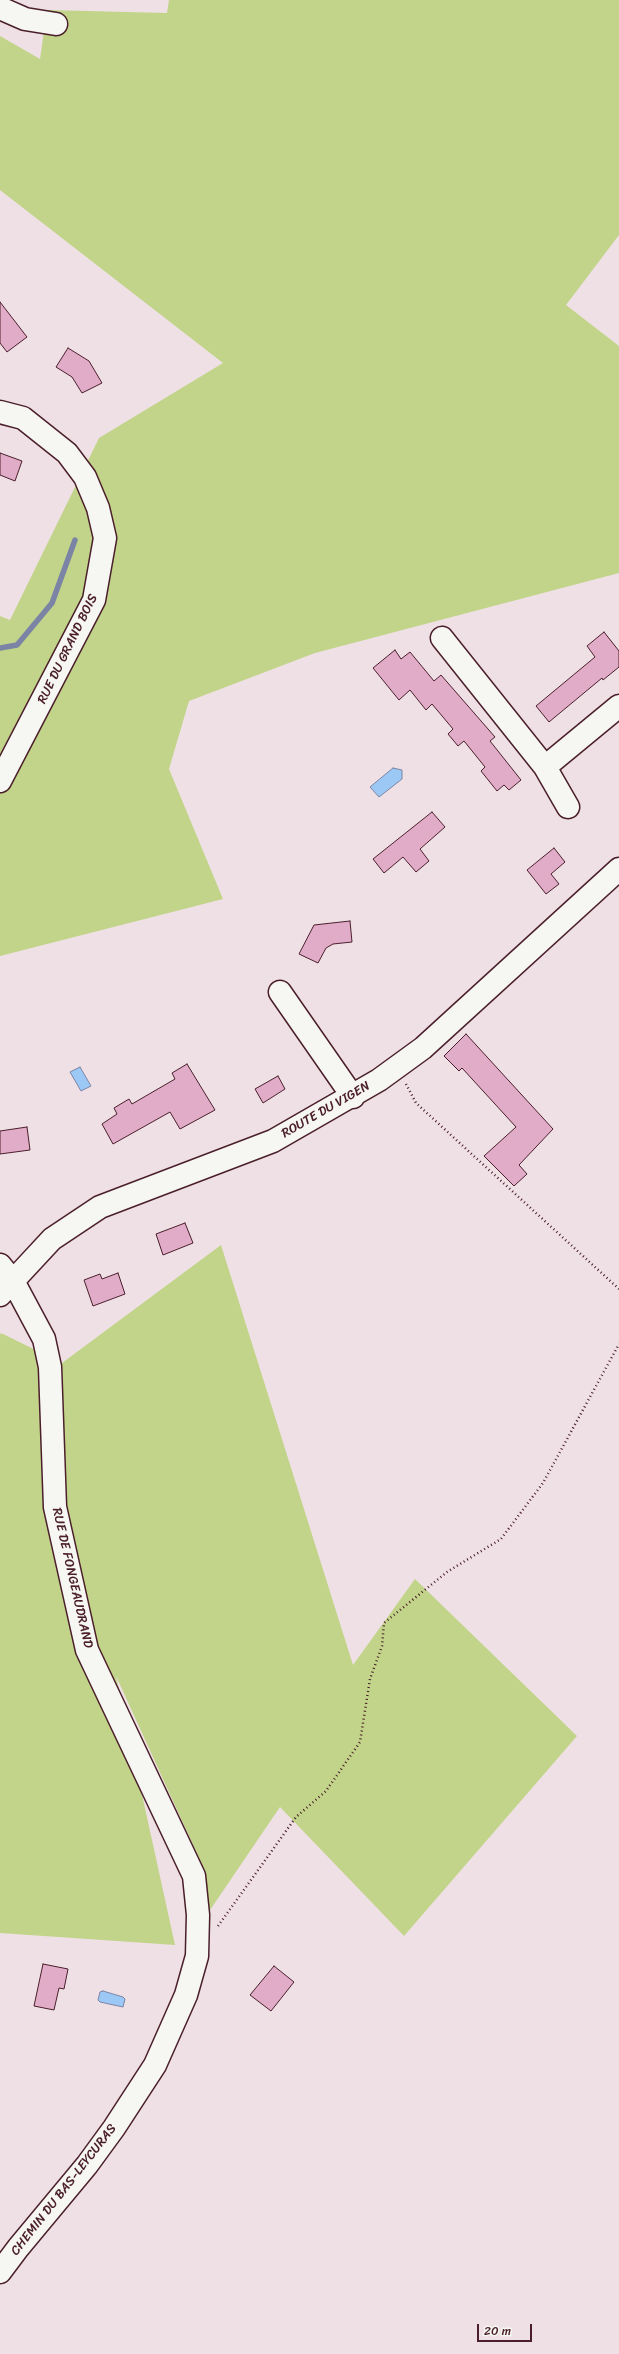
<!DOCTYPE html>
<style>
body{margin:0}
#map{position:relative;width:619px;height:2354px;overflow:hidden;background:#efe0e5;font-family:Sriracha,sans-serif}
canvas{display:block}
.scale{position:absolute;left:477px;top:2324px;width:55px;height:18px;box-sizing:border-box;border:2px solid #4a1f2b;border-top:0;padding-left:5px;font-size:12px;line-height:14px;white-space:nowrap;color:#4a1f2b;-webkit-text-stroke:3px #f6f6f2;paint-order:stroke}
</style>
<div id="map">
<canvas width="619" height="2354"></canvas>
<div class="scale">20 m</div>
</div>
<script>
const context = document.querySelector('canvas').getContext('2d');
context.lineJoin = 'round';
function paint(path, color) { context.fillStyle = color; context.fill(path, 'evenodd'); }
const shape = rows => new Path2D(rows.map(r => 'M' + r).join(''));
function stroke(path, color, width, dash) { context.strokeStyle = color; context.lineWidth = width; context.lineCap = dash ? 'butt' : 'round'; context.setLineDash(dash || []); context.stroke(path); }
function drawText(font, color, halo, rows, align = 'center') {
  context.font = font + ' Sriracha,sans-serif'; context.lineWidth = 3; context.setLineDash([]); context.textBaseline = 'middle'; context.strokeStyle = halo; context.fillStyle = color; for (const [text, x, y, turn = 0] of rows) {
    context.save(); context.translate(x, y); context.rotate((+turn || 0) * Math.PI / 180); context.textAlign = isNaN(turn) ? turn : align; if (halo) context.strokeText(text, 0, 0); context.fillText(text, 0, 0); context.restore();
  }
}
const green = shape([
 [169,0,619,0,619,235,566,305,619,346,619,573,315,653,189,701,169,769,223,899,0,956,0,616,10,620,99,438,223,363,0,190,0,36,40,59,47,10,167,13],
 [221,1245,353,1665,415,1579,577,1736,404,1936,280,1807,208,1913,204,1869,116,1676,175,1945,0,1933,0,1335,1,1333,62,1363]
]);
const water = shape([
 [393,768,402,770,402,779,379,797,370,787,393,768],
 [80,1067,91,1086,81,1091,70,1072,80,1067],
 [103,1991,123,1997,125,1999,123,2007,100,2002,98,2000,100,1992,103,1991]
]);
const stream = shape([
 [0,648,17,645,52,603,75,540]
]);
const building = shape([
 [0,302,27,337,7,352,0,343,0,302],
 [68,348,89,361,102,383,82,393,72,377,56,367,68,348],
 [0,453,22,461,15,481,0,475,0,453],
 [604,632,619,651,619,667,603,680,602,678,549,722,536,706,595,657,587,646,604,632],
 [395,650,401,659,410,652,434,681,441,675,495,737,490,741,521,780,509,790,504,785,497,791,481,771,485,767,464,741,458,746,448,734,453,729,432,704,426,710,410,690,399,700,373,668,395,650],
 [432,812,445,827,420,849,429,861,416,872,403,857,384,873,373,859,432,812],
 [554,848,565,862,551,874,559,884,546,894,527,870,554,848],
 [350,921,352,942,333,944,326,948,318,963,299,954,314,925,350,921],
 [466,1034,553,1129,519,1165,527,1174,514,1186,484,1156,516,1127,462,1068,459,1071,444,1056,466,1034],
 [187,1064,215,1110,180,1129,170,1112,113,1144,102,1124,117,1114,114,1108,129,1099,132,1104,175,1079,172,1073,187,1064],
 [278,1076,285,1089,263,1103,255,1089,278,1076],
 [27,1127,30,1150,0,1154,0,1131,27,1127],
 [185,1223,193,1243,163,1255,156,1234,185,1223],
 [118,1273,125,1294,93,1306,84,1280,100,1274,102,1279,118,1273],
 [43,1964,68,1969,64,1989,59,1988,54,2010,34,2006,43,1964],
 [274,1966,294,1982,271,2011,250,1995,274,1966]
]);
const path = shape([
 [406,1084,416,1103,619,1289],
 [218,1926,296,1817,326,1791,360,1742,370,1679,382,1646,384,1623,447,1572,501,1539,543,1483,619,1344]
]);
const minor = shape([
 [0,8,25,19,56,24],
 [0,412,23,418,67,453,85,477,98,508,105,538,94,600,0,781],
 [442,638,545,767,568,807],
 [545,767,619,706],
 [280,992,353,1097],
 [0,1265,13,1281,44,1339,50,1367,55,1507,87,1650,194,1876,198,1915,197,1956,186,1995,155,2065,114,2128,87,2165,18,2248,0,2272],
 [0,1295,52,1239,100,1207,273,1141,379,1080,423,1048,619,869]
]);
const streetNames = [
 ["RUE DU GRAND BOIS",68,649,-64],
 ["ROUTE DU VIGEN",326,1110,-30],
 ["RUE DE FONGEAUDRAND",72,1578,77],
 ["CHEMIN DU BAS-LEYCURAS",64,2190,-52]
];
paint(green, '#c2d489');
paint(water, '#9cc8f6');
stroke(water, '#7b84a5', 1);
stroke(stream, '#7b84a5', 5.5);
paint(building, '#e0acc7');
stroke(building, '#4a1f2b', 1);
stroke(minor, '#4a1f2b', 25);
stroke(path, '#4a1f2b', 2.5, [1, 3]);
stroke(minor, '#f6f6f2', 22);
drawText('13px', '#4a1f2b', '#f6f6f2', streetNames);
</script>
